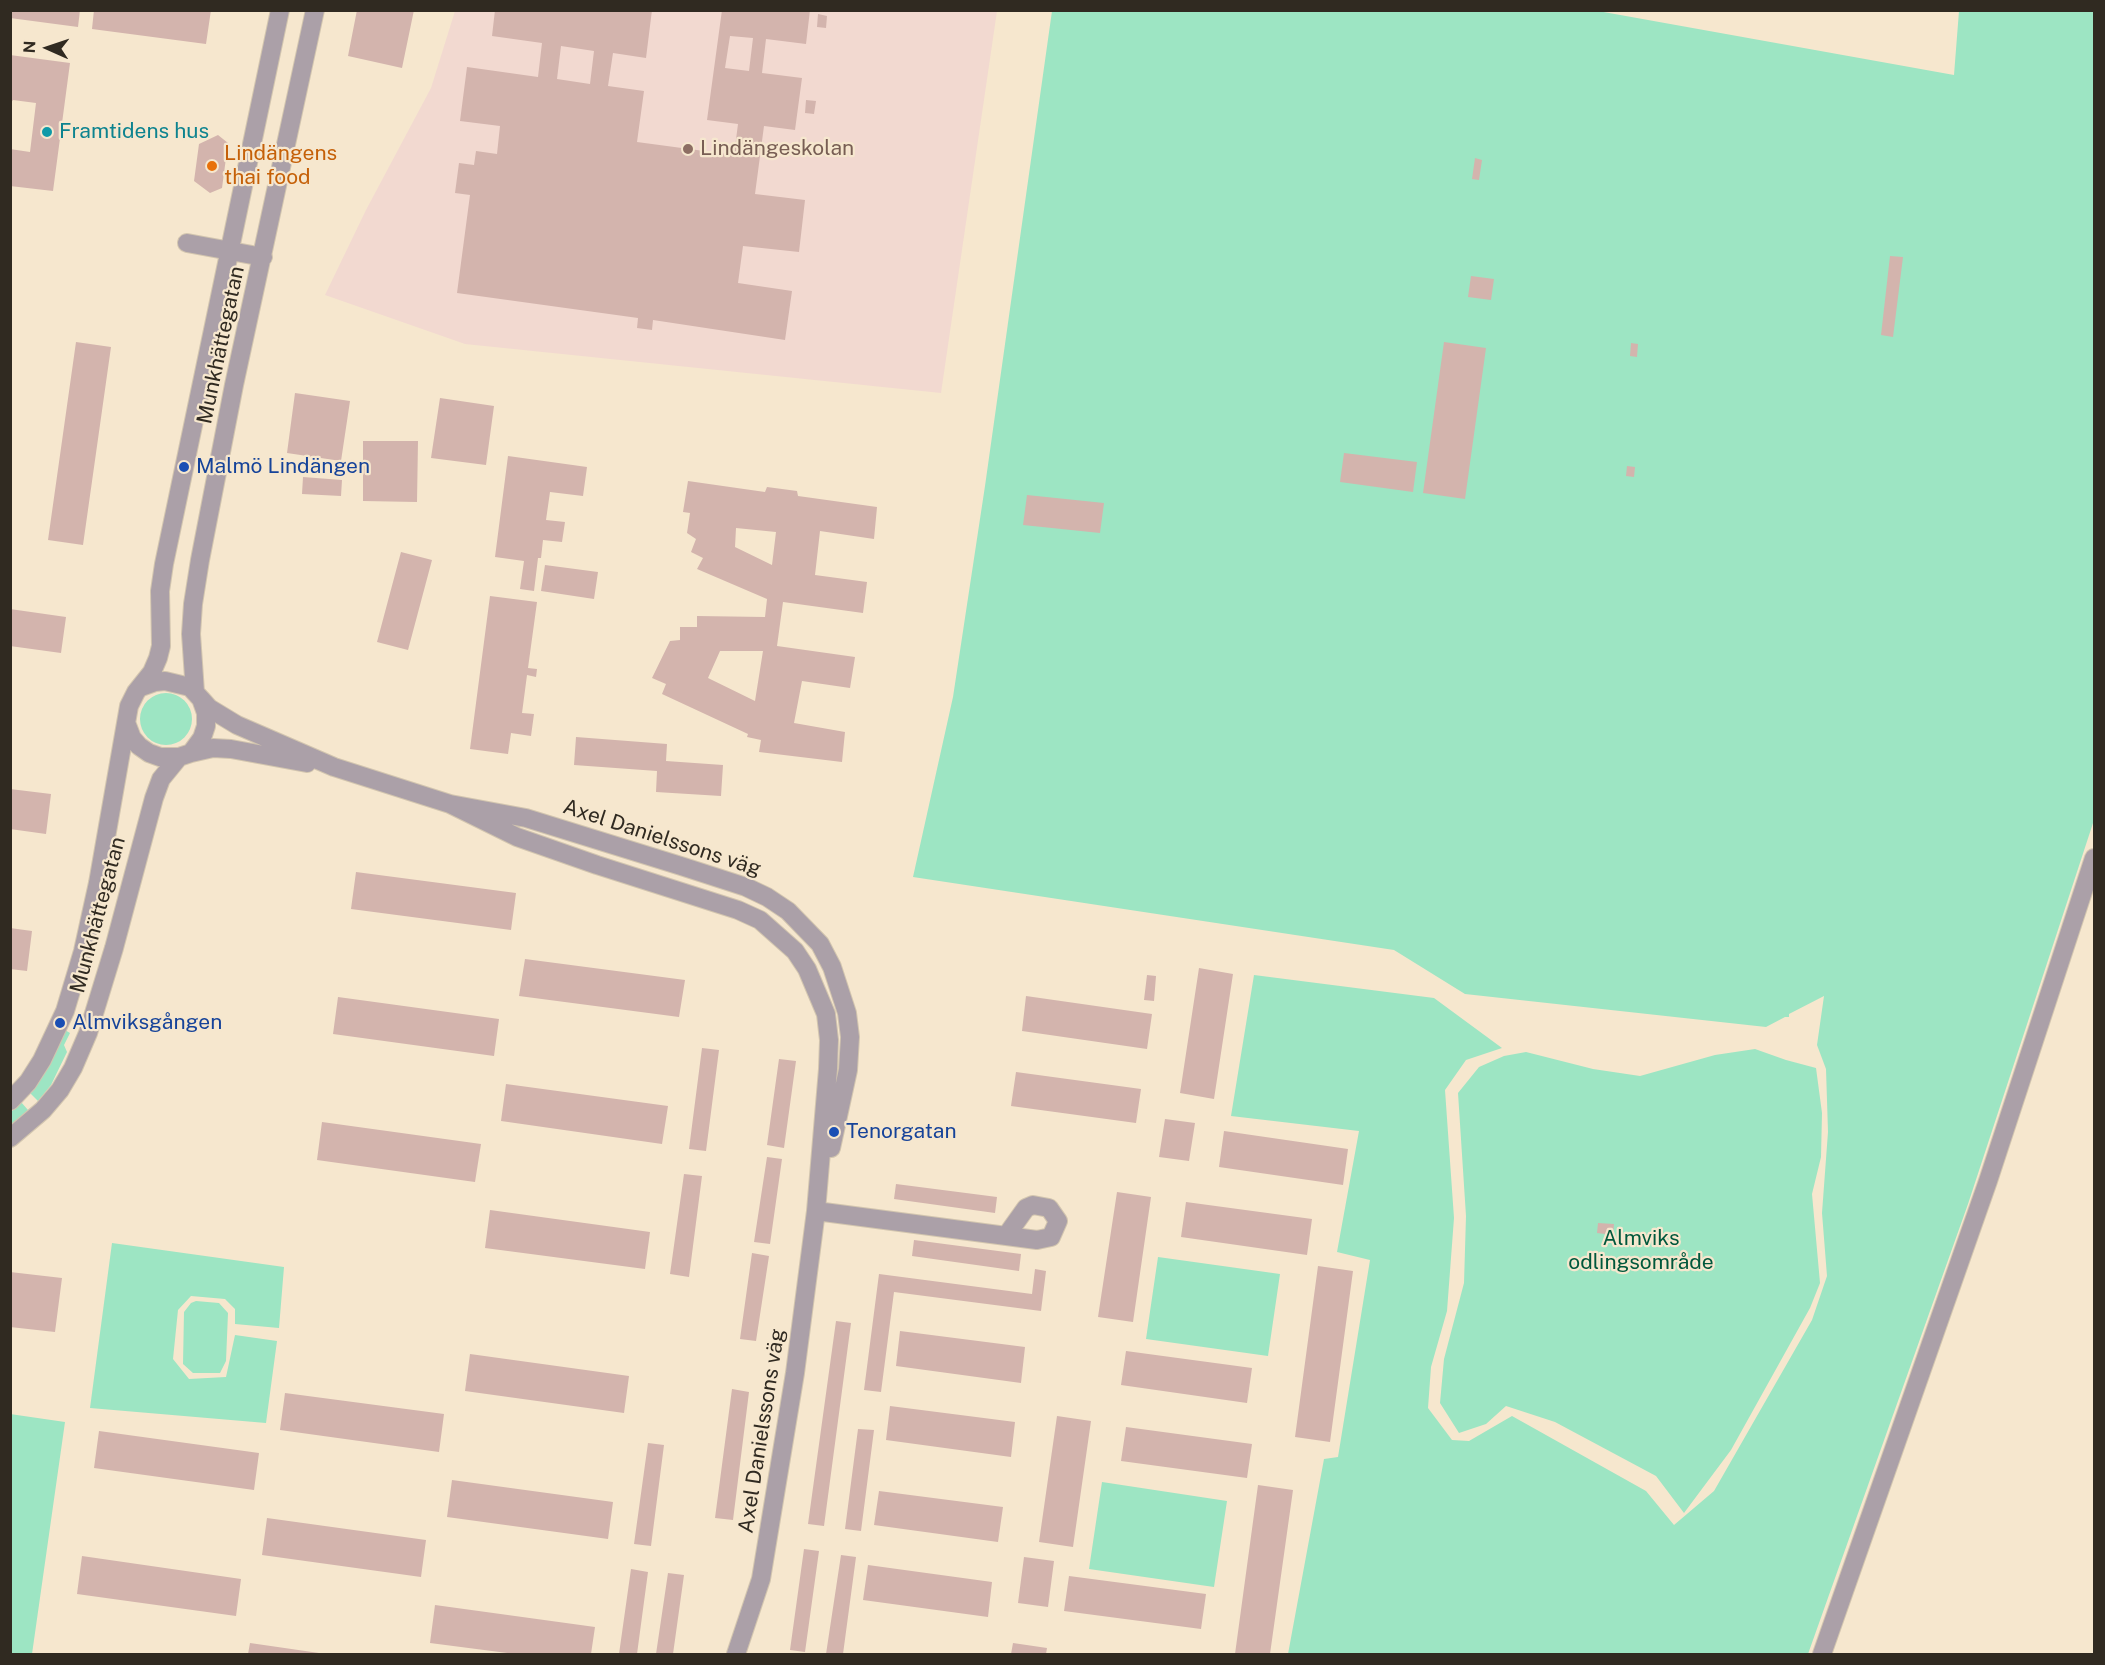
<!DOCTYPE html>
<meta charset="utf-8">
<style>
body{margin:0}
#map{position:relative;width:2105px;height:1665px;overflow:hidden;background:#f6e7ce;font-family:"Public Sans",sans-serif}
canvas{display:block}
.frame{position:absolute;inset:0;border:12px solid #302a21;pointer-events:none}
.north{position:absolute;left:18px;top:18px;width:60px;height:60px;-webkit-text-stroke:4px #f6e7ce;paint-order:stroke;rotate:273deg;font-size:16px;font-weight:700;line-height:24px;text-align:center;color:#302a21}
.north::after{content:'';display:block;margin:auto;width:21px;height:27px;background:#302a21;clip-path:polygon(50% 0,100% 100%,50% 72%,0 100%)}
</style>
<div id="map">
<canvas width="2105" height="1665"></canvas>
<div class="frame"></div>
<div class="north">N</div>
</div>
<script>
const context = document.querySelector('canvas').getContext('2d');
context.lineJoin = 'round';
function paint(path, color) { context.fillStyle = color; context.fill(path, 'evenodd'); }
const shape = rows => new Path2D(rows.map(r => 'M' + r).join(''));
function stroke(path, color, width, dash) { context.strokeStyle = color; context.lineWidth = width; context.lineCap = dash ? 'butt' : 'round'; context.setLineDash(dash || []); context.stroke(path); }
function drawText(font, color, halo, rows, align = 'center') {
  context.font = font + ' "Public Sans",sans-serif'; context.lineWidth = 4.5; context.setLineDash([]); context.textBaseline = 'middle'; context.strokeStyle = halo; context.fillStyle = color; for (const [text, x, y, turn = 0] of rows) {
    context.save(); context.translate(x, y); context.rotate((+turn || 0) * Math.PI / 180); context.textAlign = isNaN(turn) ? turn : align; if (halo) context.strokeText(text, 0, 0); context.fillText(text, 0, 0); context.restore();
  }
}
const education = shape([
 [455,11,997,11,941,393,465,344,325,295,366,210,431,88]
]);
const green = shape([
 [1052,11,1598,11,1954,75,1959,11,2094,11,2094,820,1968,1204,1808,1654,1288,1654,1324,1459,1338,1457,1370,1260,1337,1252,1359,1131,1231,1116,1254,975,1434,998,1502,1048,1466,1060,1445,1090,1454,1218,1447,1311,1431,1367,1428,1408,1452,1440,1469,1441,1512,1416,1646,1491,1674,1525,1714,1491,1812,1320,1827,1276,1822,1213,1828,1132,1826,1069,1817,1045,1824,996,1789,1014,1789,1017,1785,1017,1766,1027,1465,994,1394,950,913,877,953,697,985,486],
 '140 719a26 26 0 1 1 52 0a26 26 0 1 1-52 0Z',
 [65,1030,70,1033,64,1045,67,1052,51,1085,38,1101,30,1093],
 [1755,1049,1786,1060,1816,1068,1822,1113,1821,1157,1812,1194,1820,1283,1810,1308,1731,1450,1684,1513,1656,1476,1555,1422,1506,1406,1486,1424,1459,1433,1440,1403,1444,1359,1464,1283,1466,1216,1458,1093,1479,1067,1504,1056,1526,1052,1593,1069,1640,1076,1715,1055],
 [21,1102,28,1110,11,1126,11,1112],
 [112,1243,284,1267,279,1328,235,1324,235,1309,225,1299,191,1296,178,1310,173,1359,189,1379,226,1377,235,1335,277,1341,266,1423,90,1408],
 [1158,1257,1280,1274,1268,1356,1146,1339],
 [196,1301,219,1303,228,1313,226,1361,220,1373,193,1373,183,1364,184,1312,191,1303],
 [10,1414,65,1422,32,1654,11,1654],
 [1102,1482,1227,1501,1214,1587,1089,1569]
]);
const building = shape([
 [10,10,80,10,78,27,10,18],
 [94,10,211,10,206,44,92,29],
 [357,10,414,10,402,68,348,56],
 [495,10,652,10,646,58,613,53,608,86,644,91,637,142,734,155,738,124,707,120,722,10,810,10,806,44,766,39,762,73,802,78,795,130,764,126,755,194,805,200,799,252,743,246,738,283,792,291,785,340,653,320,652,330,637,328,638,318,457,293,470,195,455,193,459,163,474,165,476,151,497,154,500,126,460,121,467,67,538,77,542,43,492,36],
 [730,36,753,38,749,71,725,68],
 [561,46,594,51,590,84,557,79],
 [818,14,827,16,826,28,817,27],
 [10,55,70,63,53,191,10,186,10,149,30,152,36,103,13,100,10,104],
 [806,100,816,101,814,114,805,113],
 [218,135,228,143,222,188,210,193,194,181,199,144],
 [1475,158,1482,160,1479,180,1472,179],
 [1890,256,1903,257,1893,337,1881,335],
 [1471,276,1494,279,1491,300,1468,297],
 [76,342,111,347,83,545,48,540],
 [1444,342,1486,348,1465,499,1423,493],
 [1631,343,1638,344,1637,357,1630,356],
 [295,393,350,401,341,461,287,453],
 [440,398,494,406,486,465,431,458],
 [363,441,418,441,417,502,363,501],
 [1344,453,1417,462,1413,492,1340,482],
 [508,456,587,467,583,496,550,492,546,520,565,522,562,542,543,540,541,558,538,558,534,591,520,589,524,561,495,557],
 [1627,466,1635,467,1634,477,1626,476],
 [303,477,342,480,341,496,302,494],
 [688,481,765,492,767,487,797,491,798,496,877,507,874,539,820,531,815,575,867,582,863,613,783,602,777,646,855,657,850,688,802,681,794,723,845,732,842,762,759,752,761,740,747,737,748,734,662,694,666,684,652,678,670,641,680,640,680,627,697,627,697,616,765,617,767,599,697,569,703,558,691,552,696,539,687,533,690,513,683,512],
 [736,528,776,532,772,565,735,547],
 [720,651,763,651,755,701,708,678],
 [1027,495,1104,503,1100,533,1023,525],
 [401,552,432,560,408,650,377,642],
 [545,565,598,572,594,599,541,591],
 [490,596,537,602,528,668,537,669,536,677,527,675,522,713,534,714,531,736,511,733,508,754,470,749],
 [10,609,66,617,61,653,10,646],
 [576,737,667,744,666,761,723,765,721,796,656,792,657,771,574,765],
 [10,789,51,794,46,834,10,829],
 [356,872,516,893,511,930,351,909],
 [10,928,32,931,27,971,10,969],
 [525,959,685,980,679,1017,519,996],
 [1199,968,1233,974,1214,1099,1180,1093],
 [1147,975,1156,976,1154,1001,1144,1000],
 [1026,996,1152,1014,1147,1049,1022,1031],
 [338,997,499,1019,494,1056,333,1034],
 [702,1048,719,1050,706,1151,689,1149],
 [779,1059,796,1061,784,1148,767,1145],
 [1016,1072,1141,1089,1136,1123,1011,1106],
 [506,1084,668,1106,662,1144,501,1121],
 [1165,1119,1195,1123,1189,1161,1159,1157],
 [322,1122,481,1144,475,1182,317,1160],
 [1224,1131,1348,1149,1343,1185,1219,1167],
 [767,1157,782,1159,770,1244,754,1242],
 [684,1174,702,1176,689,1277,670,1274],
 [896,1184,997,1197,995,1213,894,1199],
 [1117,1192,1151,1197,1133,1322,1098,1317],
 [1186,1202,1312,1219,1307,1255,1181,1237],
 [490,1210,650,1232,645,1269,485,1248],
 [1598,1223,1614,1224,1613,1235,1597,1233],
 [914,1240,1021,1254,1019,1271,912,1256],
 [752,1253,769,1256,756,1341,740,1339],
 [1318,1266,1353,1271,1330,1442,1295,1437],
 [1035,1269,1046,1271,1041,1311,894,1292,881,1392,864,1390,879,1274,1032,1294],
 [10,1272,62,1278,55,1332,10,1327],
 [836,1321,851,1323,824,1526,808,1524],
 [900,1331,1025,1347,1021,1383,896,1366],
 [1126,1351,1252,1368,1247,1403,1121,1385],
 [470,1354,629,1376,624,1413,465,1391],
 [732,1389,749,1392,733,1520,715,1518],
 [285,1393,444,1414,439,1452,280,1430],
 [890,1406,1015,1422,1011,1457,886,1440],
 [1057,1416,1091,1421,1073,1547,1039,1542],
 [1126,1427,1252,1444,1247,1478,1121,1461],
 [858,1429,874,1430,861,1531,845,1529],
 [99,1431,259,1453,254,1490,94,1468],
 [648,1443,664,1445,651,1546,634,1544],
 [452,1480,613,1502,608,1539,447,1517],
 [1258,1485,1293,1490,1270,1654,1235,1654],
 [879,1491,1003,1507,998,1542,874,1525],
 [267,1518,426,1540,421,1577,262,1555],
 [804,1549,819,1551,805,1652,790,1650],
 [841,1555,856,1557,843,1654,826,1654],
 [82,1556,241,1579,236,1616,77,1594],
 [1024,1557,1054,1561,1048,1607,1018,1603],
 [868,1565,992,1582,988,1617,863,1600],
 [631,1569,648,1572,637,1654,619,1654],
 [668,1573,684,1575,673,1654,656,1654],
 [1069,1576,1206,1594,1201,1629,1064,1611],
 [435,1605,595,1627,591,1654,515,1654,430,1643],
 [250,1643,319,1653,319,1654,248,1654],
 [1013,1643,1047,1648,1046,1654,1011,1654]
]);
const minor = shape([
 [187,243,263,257],
 [195,692,191,634,193,604,200,560,234,385,315,10],
 [201,699,209,708,237,725,334,767,450,804,526,818,681,866,746,887,767,897,788,911,820,944,832,967,847,1013,850,1037,848,1070,831,1148],
 [127,725,132,738,139,746,149,753,160,757,179,757,191,753,202,738,206,726,206,713,201,699,190,687,165,681,155,682,141,687],
 [191,753,213,748,231,749,307,763],
 [450,804,517,837,597,865,738,910,760,920,795,951,807,969,826,1014,829,1040,828,1069,816,1211,795,1373,761,1579,736,1654],
 [10,1101,28,1082,42,1060,65,1011,83,951,98,883,129,706,136,692,152,672,158,658,161,646,160,591,164,564,280,10],
 [10,1138,43,1110,60,1090,73,1068,88,1033,114,948,154,798,161,779,179,757],
 [816,1211,1037,1240,1051,1237,1058,1221,1049,1208,1033,1205,1026,1208,1006,1236],
 [1822,1654,1988,1181,2094,858]
]);
const markers = [
 [47,132,6,"#0f9aa8"],
 [688,149,6,"#8d6e63"],
 [212,166,6,"#e8710a"],
 [184,467,6,"#1a4fb4"],
 [60,1023,6,"#1a4fb4"],
 [834,1132,6,"#1a4fb4"]
];
const cultureNames = [
 ["Framtidens hus",59,132]
];
const educationNames = [
 ["Lindängeskolan",700,149]
];
const foodNames = [
 ["Lindängens",224,154],
 ["thai food",224,178]
];
const streetNames = [
 ["Munkhättegatan",221,345,-78],
 ["Axel Danielssons väg",662,838,18],
 ["Munkhättegatan",98,915,-75],
 ["Axel Danielssons väg",762,1431,-81]
];
const transitNames = [
 ["Malmö Lindängen",196,467],
 ["Almviksgången",72,1023],
 ["Tenorgatan",846,1132]
];
const parkNames = [
 ["Almviks",1641,1239],
 ["odlingsområde",1641,1263]
];
paint(education, '#f2d9d0');
paint(green, '#9de5c3');
paint(building, '#d3b4ad');
stroke(minor, '#d2c5af', 20);
stroke(minor, '#aba0a8', 18);
for (const [x, y, r, color] of markers) { const dot = new Path2D(); dot.arc(x, y, r, 0, 2 * Math.PI); context.fillStyle = color; context.fill(dot); stroke(dot, '#f6e7ce', 2); }
drawText('21px', '#0d838f', '#f6e7ce', cultureNames, 'left');
drawText('21px', '#785e54', '#f6e7ce', educationNames, 'left');
drawText('21px', '#c56008', '#f6e7ce', foodNames, 'left');
drawText('21px', '#302a21', '#f6e7ce', streetNames);
drawText('21px', '#164399', '#f6e7ce', transitNames, 'left');
drawText('21px', '#00583c', '#f6e7ce', parkNames);
</script>
